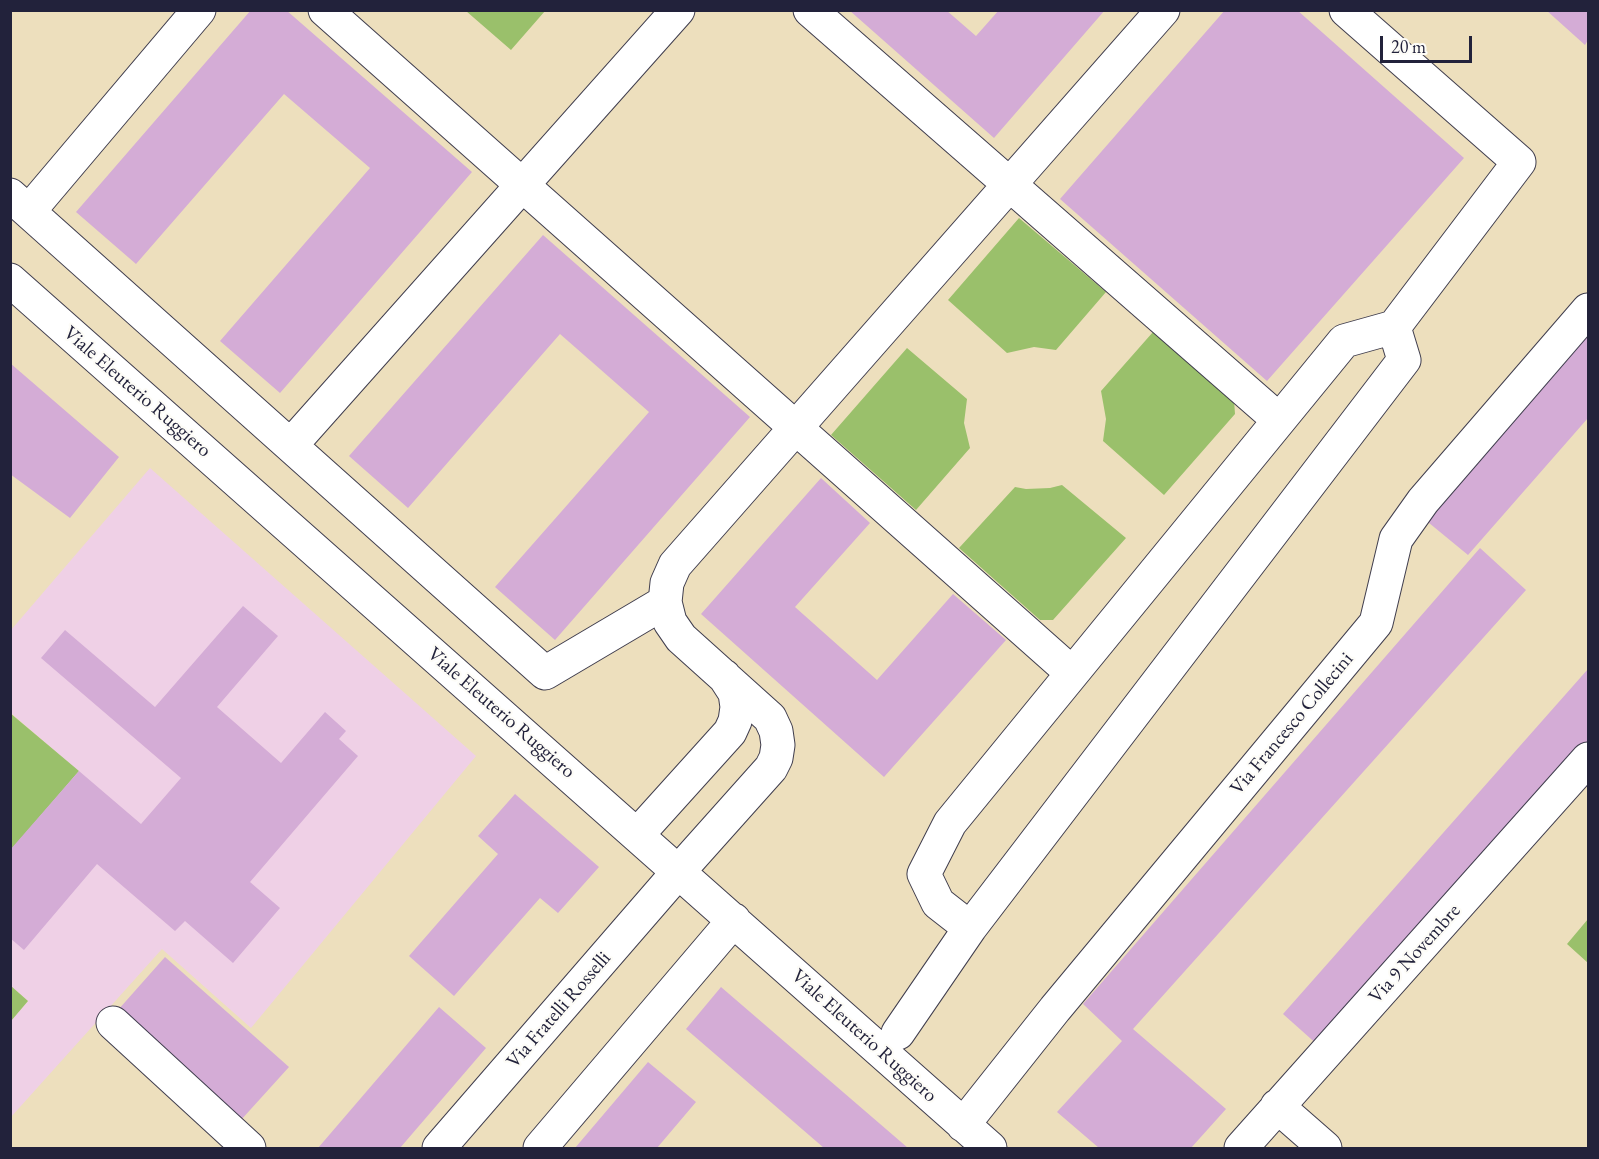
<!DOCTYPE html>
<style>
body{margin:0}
#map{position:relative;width:1599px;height:1159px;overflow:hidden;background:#eddfbd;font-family:"EB Garamond",serif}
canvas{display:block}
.frame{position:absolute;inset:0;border:12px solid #22223b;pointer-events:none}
.scale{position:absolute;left:1380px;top:36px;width:92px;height:27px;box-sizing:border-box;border:3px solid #22223b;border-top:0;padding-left:8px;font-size:18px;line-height:21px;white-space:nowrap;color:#22223b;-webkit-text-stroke:4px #fdfcf7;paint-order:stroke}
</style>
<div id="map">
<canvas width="1599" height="1159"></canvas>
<div class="frame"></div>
<div class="scale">20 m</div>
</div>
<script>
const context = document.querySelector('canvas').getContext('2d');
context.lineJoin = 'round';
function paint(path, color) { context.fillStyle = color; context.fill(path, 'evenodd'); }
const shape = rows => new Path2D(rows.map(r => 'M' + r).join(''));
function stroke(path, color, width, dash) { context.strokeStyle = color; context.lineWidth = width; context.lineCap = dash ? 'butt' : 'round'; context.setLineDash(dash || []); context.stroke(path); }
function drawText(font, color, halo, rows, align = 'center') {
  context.font = font + ' "EB Garamond",serif'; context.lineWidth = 4.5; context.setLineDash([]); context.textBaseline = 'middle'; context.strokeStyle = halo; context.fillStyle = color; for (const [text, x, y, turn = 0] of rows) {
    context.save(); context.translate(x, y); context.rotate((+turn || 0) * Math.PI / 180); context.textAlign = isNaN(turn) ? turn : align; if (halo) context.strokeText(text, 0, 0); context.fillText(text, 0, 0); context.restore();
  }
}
const built = shape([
 [150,468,476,756,251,1028,162,949,11,1117,11,1021,28,1001,11,986,11,850,78,771,11,713,11,630]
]);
const green = shape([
 [466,11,545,11,511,50],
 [1019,218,1106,292,1056,350,1034,347,1007,353,948,300],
 [1153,332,1234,400,1235,414,1164,495,1103,441,1106,419,1101,391],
 [907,348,967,399,964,423,970,448,916,510,831,435],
 [1062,485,1126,538,1053,620,1040,620,959,548,1015,487,1026,489,1050,488],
 [10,713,79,771,11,850],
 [1588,919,1588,963,1567,944],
 [11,986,28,1001,11,1021]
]);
const building = shape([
 [251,10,286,10,472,172,280,393,220,341,370,168,284,94,136,264,76,212],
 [849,10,946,10,976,36,999,10,1105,10,994,138],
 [1225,10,1297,10,1464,158,1267,381,1060,199],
 [1546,10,1588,10,1588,40,1585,45],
 [543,235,750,417,555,640,495,587,649,412,560,334,408,508,349,456],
 [1588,333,1588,418,1468,555,1423,518],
 [10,363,119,457,70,518,10,474],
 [821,478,870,523,795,607,877,680,953,594,1006,640,884,777,701,614],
 [1480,548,1526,590,1133,1029,1226,1109,1191,1148,1099,1148,1057,1112,1122,1041,1083,1004],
 [243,606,278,636,217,707,281,763,325,712,346,731,339,739,358,756,250,882,280,908,233,963,185,921,175,931,97,864,24,950,10,938,10,850,79,771,141,824,181,778,41,658,65,630,155,707],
 [1588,669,1588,743,1320,1047,1283,1014],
 [515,794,599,867,558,913,540,898,454,996,409,956,498,854,478,836],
 [165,957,289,1067,241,1120,118,1010],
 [721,987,908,1148,824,1148,686,1029],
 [439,1007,486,1048,400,1148,318,1148],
 [648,1062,696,1102,657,1148,575,1148]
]);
const minor = shape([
 [325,10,1072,673],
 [810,10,1279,420],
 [1346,10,1519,162,1394,327,1344,341,950,823,924,874,938,903,970,928,1404,360,1394,327],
 [10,195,545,673,665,602],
 [29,211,199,10],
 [10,280,990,1148],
 [291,445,678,10],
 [638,834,730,732,735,721,737,707,735,693,724,676],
 [113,1023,249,1148],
 [898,1033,970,928],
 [1277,1106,1325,1148],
 [963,1125,1055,1009,1376,623,1396,539,1423,501,1588,310],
 [439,1148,679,871,771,768,776,758,778,745,776,731,770,718,681,638,670,622,665,602,667,583,675,565,1163,10],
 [540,1148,734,920],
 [1241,1148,1588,759]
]);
const streetNames = [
 ["Viale Eleuterio Ruggiero",137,392,41],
 ["Viale Eleuterio Ruggiero",501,713,41],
 ["Via Francesco Collecini",1292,724,-50],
 ["Via 9 Novembre",1415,954,-48],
 ["Via Fratelli Rosselli",559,1010,-49],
 ["Viale Eleuterio Ruggiero",864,1036,42]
];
paint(built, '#efd0e6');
paint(green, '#9ac06b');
paint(building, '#d4acd6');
stroke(minor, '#403e4e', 35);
stroke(minor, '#fff', 33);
drawText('20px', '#22223b', '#fdfcf7', streetNames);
</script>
